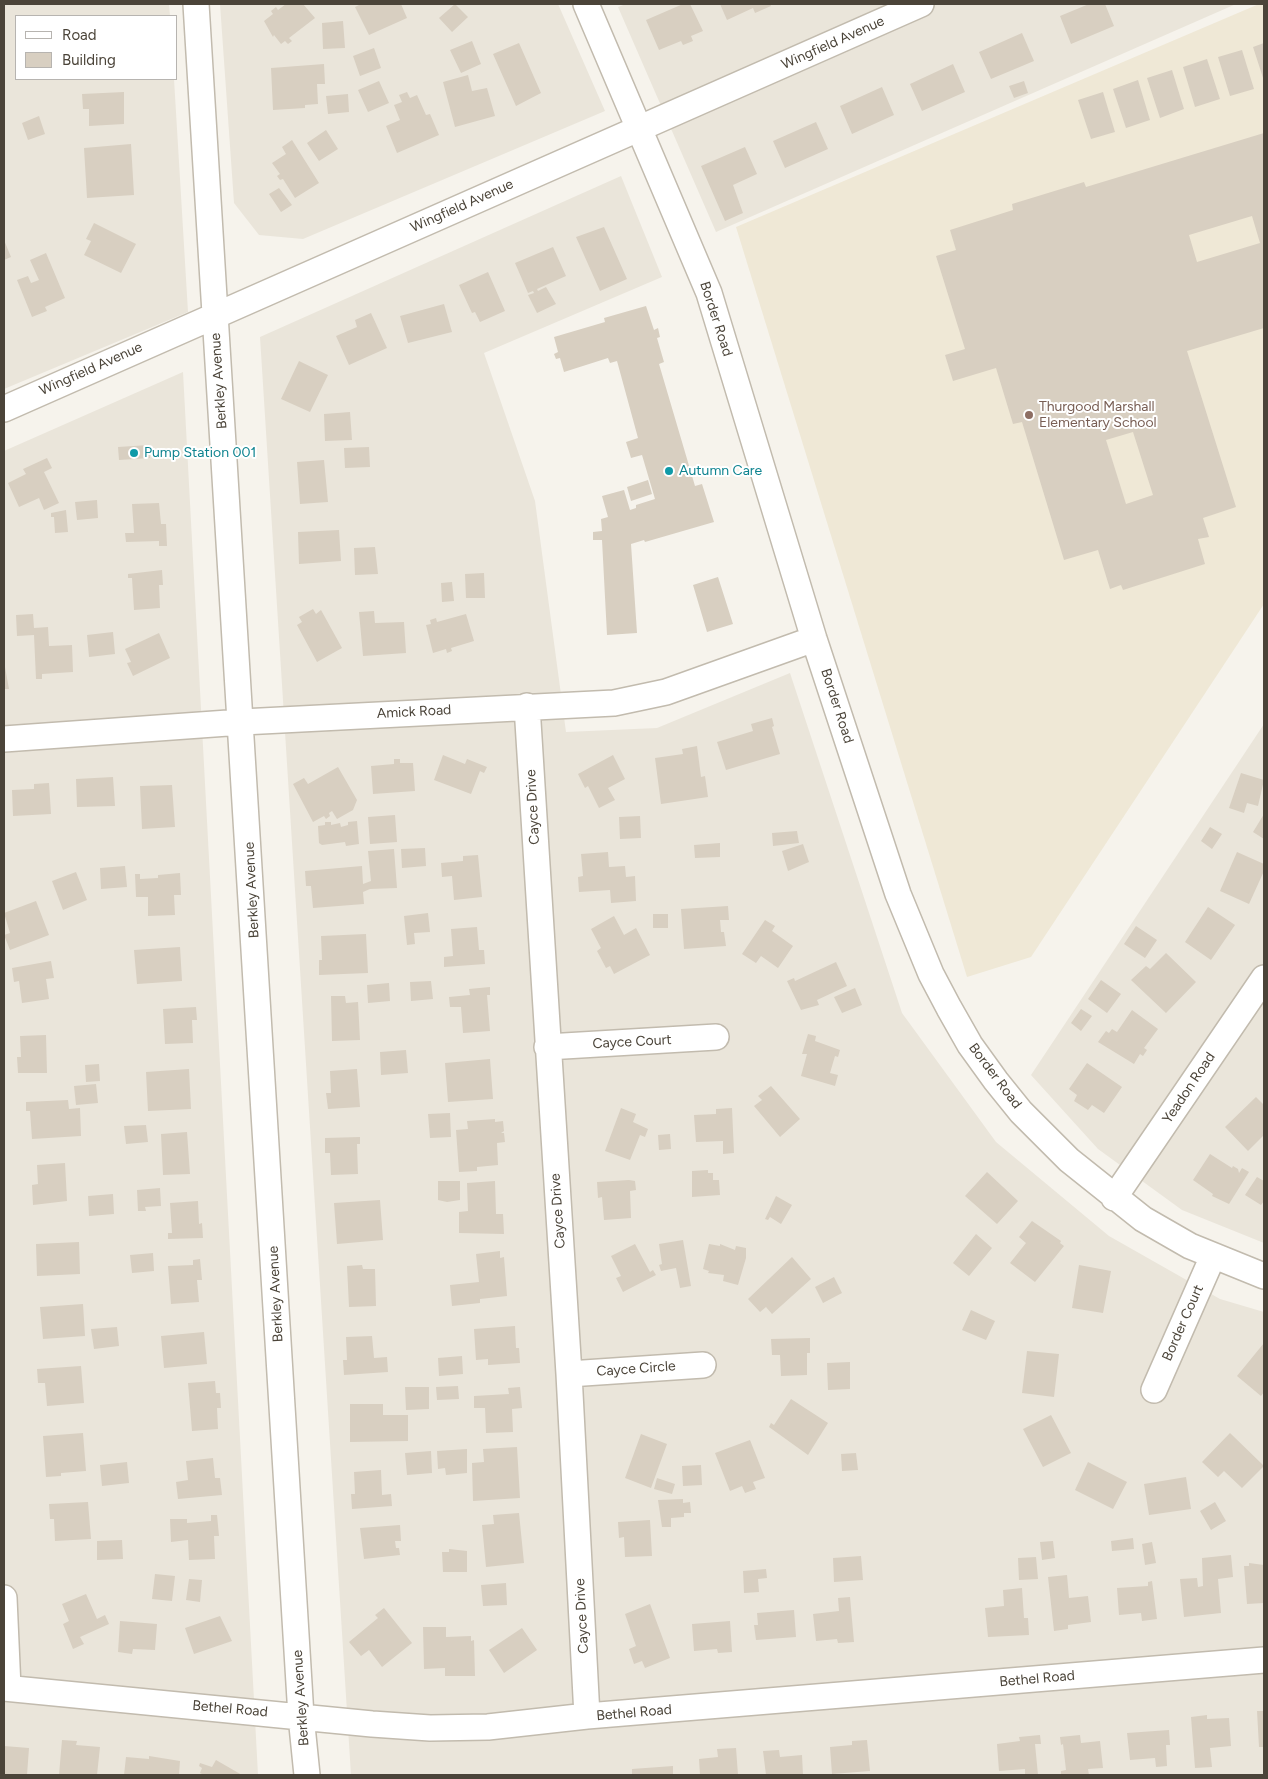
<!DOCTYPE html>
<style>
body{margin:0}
#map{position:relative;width:1268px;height:1779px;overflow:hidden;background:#f6f3ec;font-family:Figtree,sans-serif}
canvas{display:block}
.frame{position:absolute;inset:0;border:5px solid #4b4439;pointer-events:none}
.legend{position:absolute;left:15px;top:15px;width:162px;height:65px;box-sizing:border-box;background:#fff;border:1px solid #b7b4b0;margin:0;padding:6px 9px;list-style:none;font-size:15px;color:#4b4439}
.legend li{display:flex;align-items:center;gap:10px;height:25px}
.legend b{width:25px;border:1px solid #b7b4b0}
</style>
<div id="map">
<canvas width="1268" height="1779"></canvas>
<div class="frame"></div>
<ul class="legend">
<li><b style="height:6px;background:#fff"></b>Road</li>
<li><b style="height:14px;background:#d8cfc1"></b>Building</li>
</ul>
</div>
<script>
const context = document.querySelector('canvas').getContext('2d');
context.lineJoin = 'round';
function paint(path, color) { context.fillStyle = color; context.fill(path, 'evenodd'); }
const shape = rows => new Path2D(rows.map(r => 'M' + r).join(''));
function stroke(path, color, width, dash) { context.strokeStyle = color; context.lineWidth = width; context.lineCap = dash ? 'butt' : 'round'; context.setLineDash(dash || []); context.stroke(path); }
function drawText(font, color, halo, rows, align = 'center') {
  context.font = font + ' Figtree,sans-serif'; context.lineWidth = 4; context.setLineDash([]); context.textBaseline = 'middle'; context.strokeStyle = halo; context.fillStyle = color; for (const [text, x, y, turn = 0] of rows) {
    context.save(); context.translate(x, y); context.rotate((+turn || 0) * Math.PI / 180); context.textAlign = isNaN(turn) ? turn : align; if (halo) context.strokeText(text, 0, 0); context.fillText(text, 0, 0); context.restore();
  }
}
const residential = shape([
 [4,4,169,4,170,16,16,16,16,79,174,79,188,312,4,389],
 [220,4,558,4,605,111,303,239,259,235,234,203],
 [626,4,1236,4,716,232,618,7],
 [621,176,662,277,484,353,535,501,566,732,657,728,790,673,902,1013,996,1142,1109,1236,1220,1299,1264,1312,1264,1775,351,1775,260,337],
 [183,372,258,1775,4,1775,4,451],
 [1264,724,1264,1243,1182,1210,1098,1149,1031,1075]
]);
const education = shape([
 [1259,4,1264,4,1264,604,1031,957,967,977,736,227]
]);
const building = shape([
 [286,4,303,4,315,18,289,38,292,41,288,44,285,41,281,44,274,35,273,37,264,21,273,14,271,11,276,7,278,10],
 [361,4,401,4,407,18,369,35,355,7],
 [455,4,468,17,452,32,439,18],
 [683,4,690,4,703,31,691,36,693,41,683,45,681,41,659,50,646,20],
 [720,4,770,4,771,6,755,13,753,8,727,20],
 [1089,4,1105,4,1114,26,1071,44,1060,16],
 [343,21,345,48,323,49,322,23],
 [1022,33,1034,61,991,79,979,52],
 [472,41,481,64,461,73,450,50],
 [519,43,541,93,516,106,493,54],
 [1264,43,1264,81,1253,47],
 [374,48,381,68,360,76,353,56],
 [1242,50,1254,89,1230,96,1218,57],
 [1207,59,1220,99,1195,107,1183,67],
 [324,64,325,84,317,84,318,104,305,105,305,108,273,110,271,68],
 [953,64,965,92,922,111,910,84],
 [1172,70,1184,109,1160,118,1147,78],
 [468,75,472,91,487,88,495,116,455,127,443,82],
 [1138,80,1150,120,1126,128,1113,89],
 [379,81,389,103,368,112,358,90],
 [1024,81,1028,93,1014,98,1009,86],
 [882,87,894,115,852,134,840,106],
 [124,92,124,124,89,126,89,109,83,109,82,94],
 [407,92,410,98,417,95,426,115,430,114,439,135,397,153,386,126,400,120,394,105,402,102,399,95],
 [1103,92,1115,132,1091,139,1078,100],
 [348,94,349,112,328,114,326,96],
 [39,116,45,134,28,140,22,123],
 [816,122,828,149,785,168,773,141],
 [326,130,338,149,319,161,307,143],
 [1264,133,1264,328,1187,351,1236,507,1203,518,1209,537,1198,539,1205,564,1123,590,1121,585,1110,589,1098,550,1064,560,1022,422,1013,424,996,368,953,381,945,355,965,349,936,256,956,250,950,230,1013,210,1012,204,1084,182,1086,187],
 [1252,216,1260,243,1197,262,1189,235],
 [1133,432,1153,495,1126,504,1106,440],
 [292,140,319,183,295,198,283,179,280,180,277,176,280,174,272,163,286,154,282,147],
 [131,144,134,195,87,198,84,148],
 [745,147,757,174,733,185,743,213,725,221,701,166],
 [279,188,292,205,281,212,269,194],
 [94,223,136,244,121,273,84,255,91,241,86,239],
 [604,227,627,279,600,291,576,237],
 [4,240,11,257,4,260],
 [553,247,566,276,537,289,538,291,546,287,556,304,537,313,528,295,534,293,533,291,528,293,515,263],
 [46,253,65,298,45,307,47,311,32,317,17,280,28,276,31,283,39,280,30,260],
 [488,272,505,311,480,322,475,312,472,313,459,285],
 [444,304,452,332,408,343,400,316],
 [646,306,654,330,658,328,660,337,657,338,664,362,659,364,695,486,702,484,714,522,645,542,644,540,631,544,637,633,607,635,602,540,593,540,593,532,602,531,601,519,608,517,602,496,624,490,630,510,636,508,636,505,655,499,642,455,631,458,626,442,638,438,617,361,610,363,608,358,564,372,560,358,556,359,554,354,558,352,554,337,605,322,604,318],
 [371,313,387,348,349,365,336,336,357,327,355,320],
 [299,361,328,375,310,412,281,399],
 [350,412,352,440,325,441,324,414],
 [149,445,150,458,119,460,118,447],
 [369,447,370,467,345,468,344,448],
 [47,458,52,468,44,472,59,503,44,510,39,498,19,507,8,483,26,474,23,469],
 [324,460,328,502,300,504,297,462],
 [648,480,652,494,631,501,627,487],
 [97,500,98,518,77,520,75,502],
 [159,503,161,524,166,524,167,546,159,546,159,541,126,542,125,533,134,533,132,504],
 [66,510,68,532,55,533,54,517,51,517,51,513],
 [339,530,341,561,299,564,298,532],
 [375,547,378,574,355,575,354,548],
 [162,570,163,585,159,585,160,608,134,610,132,578,128,578,128,574],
 [484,573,485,598,466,598,465,574],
 [718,577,733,624,707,632,693,585],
 [452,582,454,601,442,602,441,583],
 [313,609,316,614,321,610,342,648,317,662,297,625,302,622,299,617],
 [374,611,375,623,404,622,406,653,363,656,359,612],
 [33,614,34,628,48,627,49,646,72,645,73,672,42,674,42,679,36,679,34,635,17,636,16,615],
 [466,614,474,641,451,648,452,651,447,653,446,649,433,653,426,625,431,624,430,620,436,618,437,622],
 [113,632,115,654,89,657,87,635],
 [159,633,170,658,133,676,127,663,131,662,125,649],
 [4,667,5,667,9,689,4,689],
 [772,718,774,726,772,727,780,754,726,770,717,742,753,731,751,724],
 [697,746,701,777,705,776,708,797,661,804,655,758,683,754,682,749],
 [443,755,465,764,467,759,487,767,484,773,480,771,471,794,434,780],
 [613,755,625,779,608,788,615,800,599,808,588,786,585,788,578,774],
 [394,759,400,759,400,763,413,763,415,791,373,794,371,766,394,764],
 [338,767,357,800,353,810,337,819,332,811,329,813,330,816,326,819,324,816,313,822,293,784,304,778,308,784],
 [1241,773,1264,780,1258,806,1247,803,1244,813,1229,808],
 [113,777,115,806,77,807,76,779],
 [49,783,51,814,13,816,12,790,34,789,34,784],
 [172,785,175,827,142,829,140,786],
 [1264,814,1264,839,1253,832],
 [395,815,397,842,370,844,368,817],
 [640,816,641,838,620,839,619,817],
 [357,821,359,844,346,846,345,842,322,845,319,843,318,826,325,825,325,822,331,822,331,825,340,823,341,827,348,825,348,822],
 [1210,827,1222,834,1212,849,1201,841],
 [797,831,799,843,773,846,772,833],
 [720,843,720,857,695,858,694,845],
 [803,844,809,862,788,871,782,851],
 [425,848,426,866,402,868,401,849],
 [394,849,397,888,370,889,363,892,364,904,313,908,311,886,306,886,305,871,362,866,363,884,371,881,368,851],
 [608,852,609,867,625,866,626,877,635,876,636,901,611,903,610,890,579,892,578,877,583,876,581,854],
 [1237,852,1264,864,1264,871,1249,904,1220,891],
 [478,855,482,897,454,900,452,876,442,877,441,863,463,861,463,856],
 [125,866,127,887,101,889,100,868],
 [76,872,87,900,63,910,52,881],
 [180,873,181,895,174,895,175,915,148,916,148,897,136,897,135,874,140,874,140,879,158,878,158,875],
 [36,901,49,935,10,950,4,935,10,933,4,913],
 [728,906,729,920,720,920,721,932,724,932,726,946,684,949,681,909],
 [1208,907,1235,925,1211,960,1185,942],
 [428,913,430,932,414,933,415,944,407,945,404,916],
 [653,914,668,914,668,928,653,928],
 [614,916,624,935,636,928,650,955,614,974,610,966,606,968,597,951,601,948,591,929],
 [765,920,775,926,772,931,793,946,778,968,761,956,756,963,742,954],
 [1136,926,1157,940,1145,958,1124,944],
 [477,927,479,950,484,950,485,964,444,967,444,957,453,956,451,929],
 [366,934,368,973,319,975,319,960,322,960,321,936],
 [180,947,182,981,137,984,134,950],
 [1166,953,1196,982,1166,1013,1131,980,1146,966,1150,969],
 [51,961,54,978,46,979,49,999,22,1003,19,981,14,982,12,968],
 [836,962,847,986,817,1000,819,1005,801,1010,787,981,794,978,795,981],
 [1101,980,1121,994,1107,1013,1088,999],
 [431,981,433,999,411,1001,410,982],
 [389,983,390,1001,368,1003,367,985],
 [490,987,490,995,487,995,490,1031,463,1033,461,1007,450,1007,449,997,470,995,469,989],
 [855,988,862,1005,842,1013,834,997],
 [331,996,345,996,346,1003,358,1002,360,1040,332,1041],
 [196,1007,197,1020,192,1020,193,1043,165,1044,163,1009],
 [1081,1009,1092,1016,1081,1031,1071,1023],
 [1132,1010,1158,1029,1144,1048,1147,1050,1143,1056,1140,1054,1134,1064,1098,1042,1106,1031,1109,1033,1112,1029,1117,1032],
 [808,1034,816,1036,815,1041,840,1050,838,1057,835,1056,830,1073,838,1075,835,1086,801,1076,807,1054,802,1054],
 [46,1035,47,1073,18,1073,17,1057,21,1057,20,1036],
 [406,1050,408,1073,381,1075,380,1052],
 [490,1059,493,1099,448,1102,445,1063],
 [1087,1063,1122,1087,1104,1113,1092,1105,1088,1110,1074,1101,1077,1095,1069,1089],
 [99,1064,100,1081,86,1082,85,1065],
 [189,1069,191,1109,148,1111,146,1072],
 [357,1069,360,1107,328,1109,326,1093,331,1093,330,1071],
 [96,1084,98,1103,76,1105,74,1086],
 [771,1086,800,1119,780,1137,754,1106,762,1100,758,1096],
 [1256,1097,1264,1105,1264,1135,1248,1151,1225,1127],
 [68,1100,69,1109,80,1108,81,1136,32,1139,30,1111,26,1111,26,1102],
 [621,1108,636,1114,633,1122,648,1129,645,1137,640,1135,630,1160,605,1151],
 [732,1108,734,1153,723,1154,723,1141,696,1142,694,1115,716,1114,716,1109],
 [450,1113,451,1137,430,1138,428,1114],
 [495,1119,495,1122,503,1121,504,1131,501,1133,504,1133,505,1142,497,1143,498,1165,477,1167,477,1171,459,1172,456,1130,468,1129,467,1121],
 [146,1125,148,1142,126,1144,124,1126],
 [187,1132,190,1174,163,1175,161,1134],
 [670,1134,671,1149,659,1150,658,1135],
 [360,1137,360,1144,357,1144,358,1174,331,1175,330,1153,325,1153,325,1138],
 [1210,1154,1232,1168,1233,1166,1238,1169,1239,1173,1242,1168,1249,1172,1229,1204,1212,1196,1213,1194,1193,1180],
 [65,1163,67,1201,33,1205,32,1185,38,1184,37,1165],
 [708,1170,708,1173,713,1173,713,1180,719,1180,720,1195,692,1197,692,1171],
 [987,1172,1018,1201,997,1224,965,1196],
 [1257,1177,1264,1181,1264,1201,1261,1205,1245,1195],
 [629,1180,635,1181,636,1190,630,1191,631,1218,604,1220,602,1197,598,1198,597,1182],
 [438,1181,460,1181,460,1200,447,1202,438,1200],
 [495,1181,496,1214,503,1214,504,1234,459,1233,459,1212,468,1211,467,1183],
 [160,1188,161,1206,145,1207,146,1211,138,1211,137,1190],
 [113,1194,114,1214,89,1216,88,1196],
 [776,1196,792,1205,781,1224,770,1217,768,1220,765,1219],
 [380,1200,383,1240,337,1244,334,1203],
 [198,1201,199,1224,202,1223,203,1238,168,1239,168,1233,172,1233,170,1203],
 [1032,1221,1061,1241,1060,1243,1064,1246,1035,1282,1010,1263,1026,1243,1019,1237],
 [976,1234,992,1248,969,1276,953,1263],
 [683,1240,691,1286,680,1288,676,1268,661,1271,659,1265,662,1264,659,1244],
 [79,1242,80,1274,37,1276,36,1244],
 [635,1244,650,1272,653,1270,656,1275,623,1292,616,1278,621,1276,611,1256],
 [709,1244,720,1246,720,1244,735,1250,736,1246,746,1248,746,1258,738,1285,723,1281,724,1275,708,1273,709,1271,703,1269],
 [500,1251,500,1258,504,1257,507,1296,480,1299,480,1303,452,1306,450,1285,479,1282,476,1254],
 [153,1253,154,1271,132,1273,130,1255],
 [792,1257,811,1279,772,1314,766,1307,760,1312,748,1299],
 [200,1259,202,1280,197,1280,199,1302,171,1304,168,1266,193,1265,193,1260],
 [362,1265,363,1269,375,1269,376,1306,349,1307,347,1266],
 [1079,1265,1111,1271,1103,1313,1072,1308],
 [834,1277,842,1293,823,1303,815,1287],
 [83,1304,85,1336,43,1339,40,1307],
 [971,1310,995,1321,986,1340,962,1330],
 [515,1326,516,1348,519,1348,520,1363,488,1365,488,1359,476,1360,474,1329],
 [117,1327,119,1346,94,1349,91,1329],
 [204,1332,207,1364,164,1368,161,1336],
 [372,1336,374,1358,387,1357,388,1372,344,1375,343,1360,347,1360,346,1337],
 [810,1338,810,1353,807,1353,807,1375,781,1376,780,1355,772,1355,771,1339],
 [1264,1343,1264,1392,1261,1396,1237,1376],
 [1027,1351,1059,1354,1054,1397,1022,1393],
 [462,1356,463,1374,439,1376,438,1358],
 [850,1362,850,1389,828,1390,827,1363],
 [81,1366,84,1403,47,1406,45,1383,38,1383,37,1369],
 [215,1381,216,1393,220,1393,221,1408,217,1408,218,1429,192,1431,188,1383],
 [458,1386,459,1399,437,1400,436,1387],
 [405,1387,429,1387,429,1409,406,1410],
 [520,1387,522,1408,512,1409,513,1432,486,1433,485,1408,474,1408,474,1396,509,1394,508,1388],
 [791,1399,828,1423,808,1455,769,1427,771,1423,774,1425],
 [350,1404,383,1404,383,1415,408,1415,408,1441,350,1442],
 [1051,1415,1071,1453,1043,1467,1023,1429],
 [83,1433,86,1471,61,1473,61,1476,46,1477,43,1436],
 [1230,1433,1264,1466,1242,1488,1224,1471,1218,1477,1202,1462],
 [641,1434,667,1444,651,1488,625,1478],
 [750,1440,765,1478,753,1482,756,1489,745,1493,742,1486,730,1491,715,1453],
 [517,1447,520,1498,473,1501,472,1463,484,1462,483,1449],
 [467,1449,467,1473,446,1475,445,1468,438,1469,437,1451],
 [431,1451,432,1473,407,1475,405,1453],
 [856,1453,858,1470,842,1471,841,1454],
 [213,1458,215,1478,220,1478,222,1495,178,1499,176,1482,188,1480,186,1461],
 [127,1462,129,1483,102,1486,100,1465],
 [1088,1462,1127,1482,1113,1509,1075,1490],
 [701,1465,702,1485,683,1486,682,1466],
 [381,1470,382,1495,391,1494,392,1506,352,1509,351,1494,355,1494,354,1472],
 [1186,1477,1191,1509,1149,1515,1144,1484],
 [657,1478,675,1484,672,1494,654,1489],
 [683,1499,683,1503,690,1502,691,1513,684,1513,684,1517,671,1518,671,1527,662,1527,658,1500],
 [88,1502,91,1539,55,1541,54,1519,50,1519,49,1504],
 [1215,1502,1226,1521,1211,1530,1200,1511],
 [519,1513,524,1563,486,1567,482,1525,494,1524,493,1515],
 [211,1515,217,1515,219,1536,214,1536,215,1559,189,1560,188,1540,171,1542,170,1519,187,1519,187,1523,211,1521],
 [650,1520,652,1556,625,1557,624,1537,619,1538,618,1522],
 [400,1525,401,1541,395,1541,396,1548,399,1548,400,1555,364,1559,360,1528],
 [1133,1538,1134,1549,1112,1551,1111,1541],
 [122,1540,123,1559,97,1560,97,1541],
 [1053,1541,1055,1558,1042,1560,1040,1542],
 [1152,1542,1156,1563,1145,1565,1142,1544],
 [449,1549,467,1551,467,1572,443,1572,442,1552,449,1552],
 [1231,1555,1233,1577,1218,1579,1221,1613,1184,1617,1180,1579,1197,1578,1198,1587,1203,1586,1202,1558],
 [861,1556,863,1580,834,1582,833,1558],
 [1036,1557,1038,1579,1019,1580,1018,1558],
 [1249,1563,1264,1565,1264,1603,1247,1604,1244,1566,1249,1566],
 [766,1569,767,1578,758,1579,759,1592,744,1593,743,1571],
 [155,1574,175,1576,172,1601,152,1599],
 [1067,1575,1069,1598,1088,1596,1091,1622,1068,1625,1068,1629,1054,1631,1048,1577],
 [189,1579,202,1580,200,1602,186,1600],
 [1152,1581,1157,1619,1142,1621,1141,1613,1119,1615,1117,1588,1148,1586,1148,1582],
 [506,1583,507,1605,483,1606,481,1585],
 [1022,1588,1024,1618,1028,1618,1029,1635,988,1637,985,1608,1004,1606,1003,1590],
 [86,1594,97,1619,105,1615,109,1624,80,1637,84,1644,73,1649,63,1624,69,1621,62,1604],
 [850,1597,854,1642,838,1643,837,1639,816,1641,813,1614,839,1611,838,1598],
 [650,1604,670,1658,645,1668,642,1661,634,1664,629,1649,636,1646,625,1614],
 [384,1608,412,1643,382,1667,369,1650,361,1656,349,1642,378,1618,375,1615],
 [794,1610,796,1637,756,1640,754,1625,758,1625,757,1613],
 [220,1616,232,1641,194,1654,185,1628],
 [120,1621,157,1624,155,1650,133,1649,132,1654,118,1652],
 [730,1621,732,1652,718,1653,717,1649,694,1651,692,1624],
 [423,1627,446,1627,446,1637,471,1636,471,1641,474,1640,475,1676,445,1676,445,1668,424,1669],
 [522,1628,537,1650,504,1673,489,1650],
 [1257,1711,1264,1711,1264,1747,1259,1747],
 [1207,1715,1207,1719,1229,1718,1231,1746,1210,1748,1212,1767,1195,1768,1191,1717],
 [1169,1730,1170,1745,1166,1745,1167,1766,1156,1767,1155,1758,1130,1760,1127,1733],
 [1040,1735,1041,1744,1035,1744,1038,1775,1025,1775,1025,1769,999,1771,997,1744,1020,1741,1019,1737],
 [1080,1735,1081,1743,1100,1741,1103,1768,1088,1769,1089,1775,1061,1775,1061,1771,1066,1770,1063,1744,1061,1745,1060,1737],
 [62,1740,77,1741,76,1745,100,1747,97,1775,59,1775],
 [867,1740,870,1771,832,1774,830,1747,852,1745,852,1741],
 [4,1746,29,1748,27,1775,4,1775],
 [736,1748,738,1775,700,1775,699,1759,718,1757,717,1749],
 [779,1750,780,1757,802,1755,803,1775,766,1775,763,1751],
 [149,1756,180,1761,179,1775,124,1775,126,1757,149,1759],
 [216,1760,242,1775,204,1775,200,1773,202,1768,199,1766,200,1763,212,1767],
 [673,1766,673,1775,632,1775,632,1769]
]);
const minor = shape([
 [196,4,301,1716,307,1775],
 [586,4,709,293,814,639,898,894,931,974,949,1008,970,1045,996,1081,1021,1112,1069,1160,1143,1219,1190,1246,1264,1276],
 [4,409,921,4],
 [527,706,569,1374,587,1716],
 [4,739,242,722,614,703,666,692,814,639],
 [547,1047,716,1037],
 [1114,1198,1264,978],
 [569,1374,703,1365],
 [1154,1390,1213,1256],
 [4,1598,8,1688],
 [4,1688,372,1724,430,1728,488,1727,587,1716,1264,1660]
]);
const markers = [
 [1029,415,5,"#8d6e63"],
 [134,453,5,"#0f9aa8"],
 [669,471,5,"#0f9aa8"]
];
const streetNames = [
 ["Wingfield Avenue",833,43,-24],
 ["Wingfield Avenue",462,206,-24],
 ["Border Road",716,319,72],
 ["Wingfield Avenue",91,369,-24],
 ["Berkley Avenue",219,381,-94],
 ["Border Road",837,706,72],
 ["Amick Road",414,712,-3],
 ["Cayce Drive",533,807,-93],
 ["Berkley Avenue",252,890,-93],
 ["Cayce Court",632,1042,-3],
 ["Border Road",995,1076,53],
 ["Yeadon Road",1189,1088,-56],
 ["Cayce Drive",558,1211,-94],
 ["Berkley Avenue",276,1294,-93],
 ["Border Court",1183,1323,-66],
 ["Cayce Circle",636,1369,-4],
 ["Cayce Drive",582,1616,-93],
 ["Bethel Road",1037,1679,-5],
 ["Berkley Avenue",301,1698,-94],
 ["Bethel Road",230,1709,5],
 ["Bethel Road",634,1713,-5]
];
const educationNames = [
 ["Thurgood Marshall",1039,407],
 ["Elementary School",1039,423]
];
const cultureNames = [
 ["Pump Station 001",144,453],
 ["Autumn Care",679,471]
];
paint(residential, '#eae5da');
paint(education, '#efe8d6');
paint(building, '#d8cfc1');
stroke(minor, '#c2bbae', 28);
stroke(minor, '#fff', 25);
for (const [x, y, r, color] of markers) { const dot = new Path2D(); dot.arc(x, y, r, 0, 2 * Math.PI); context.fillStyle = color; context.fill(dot); stroke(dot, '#fff', 2); }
drawText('14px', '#4b4439', '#fff', streetNames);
drawText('14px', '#785e54', '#fff', educationNames, 'left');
drawText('14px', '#0d838f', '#fff', cultureNames, 'left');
</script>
